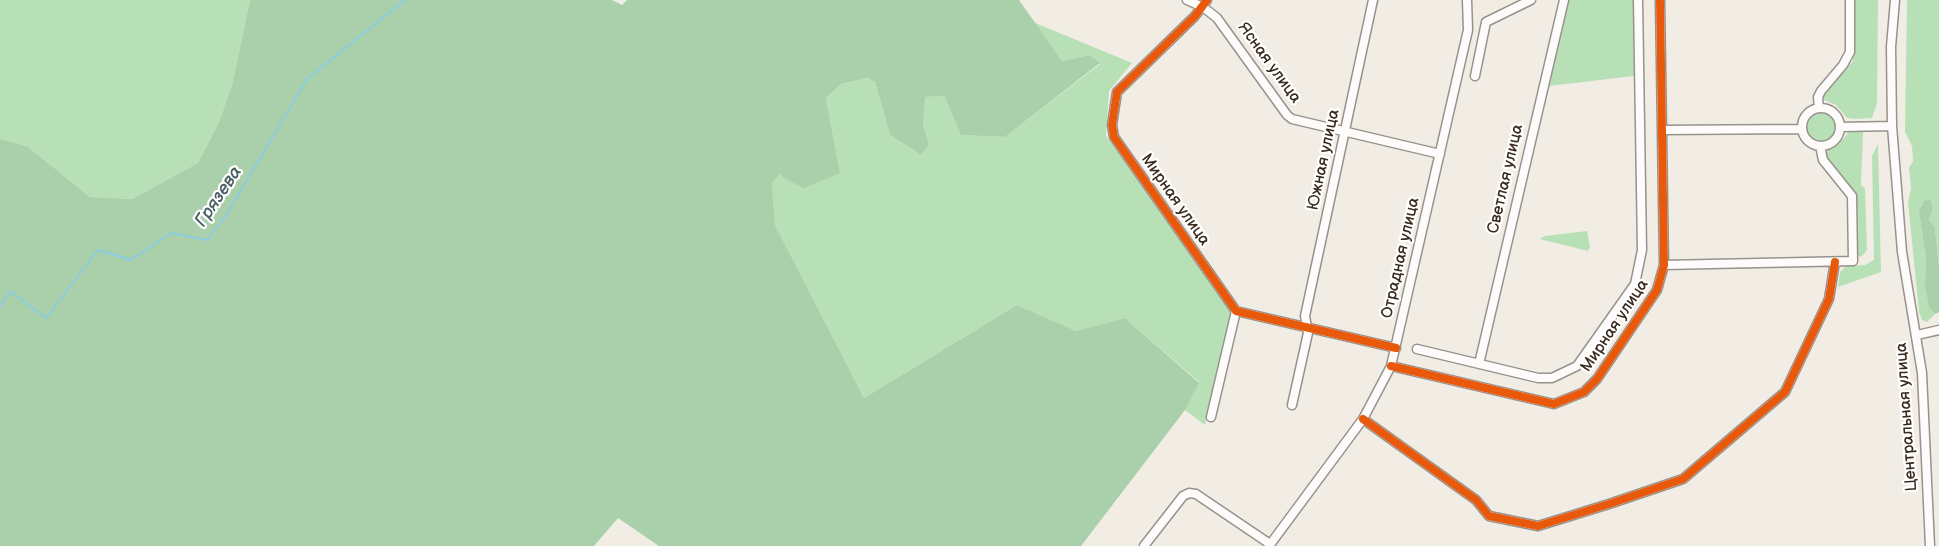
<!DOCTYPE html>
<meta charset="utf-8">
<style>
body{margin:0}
canvas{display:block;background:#f2ede4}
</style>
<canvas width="1939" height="546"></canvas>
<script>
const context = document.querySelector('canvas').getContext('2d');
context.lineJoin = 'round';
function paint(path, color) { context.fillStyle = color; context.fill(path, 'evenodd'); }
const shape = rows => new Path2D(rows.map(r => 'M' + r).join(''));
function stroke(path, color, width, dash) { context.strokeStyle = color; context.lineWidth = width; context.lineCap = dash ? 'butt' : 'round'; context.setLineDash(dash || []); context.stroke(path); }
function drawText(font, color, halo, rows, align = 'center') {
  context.font = font + ' "Balsamiq Sans",sans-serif'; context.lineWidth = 4.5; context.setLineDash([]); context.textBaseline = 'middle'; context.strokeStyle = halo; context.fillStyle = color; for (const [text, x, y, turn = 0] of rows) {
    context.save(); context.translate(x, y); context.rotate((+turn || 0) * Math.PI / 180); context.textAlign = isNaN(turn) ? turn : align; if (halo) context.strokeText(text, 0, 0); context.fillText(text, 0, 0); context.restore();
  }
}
const green = shape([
 [0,0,250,0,232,85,219,122,198,163,132,199,90,197,27,146,0,139],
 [1568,0,1633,0,1634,76,1549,86],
 [1853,0,1878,0,1877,103,1872,118,1855,119,1847,118,1836,105,1824,100,1824,95,1853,61],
 [1907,0,1939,0,1939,268,1935,228,1929,220,1933,208,1924,201,1920,218,1926,258,1925,284,1935,314,1927,322,1922,320,1919,312,1908,202,1911,188,1909,168,1913,161,1912,146,1905,132],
 [1033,22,1132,63,1109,91,1106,136,1229,304,1231,312,1205,425,1185,410,1199,382,1125,318,1076,331,1017,305,864,398,775,225,772,184,780,172,840,173,826,98,841,84,867,78,875,82,890,135,921,155,929,145,923,123,924,97,944,96,961,135,1005,137,1100,64,1088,55,1062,61],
 '1806 127a16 16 0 1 1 32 0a16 16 0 1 1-32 0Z',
 [1849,132,1863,132,1861,185,1865,188,1867,250,1861,257,1857,255,1856,196,1825,159,1824,153,1838,145],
 [1878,144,1881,272,1838,287,1840,272,1846,266,1865,265,1874,260,1872,156],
 [1587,231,1590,247,1588,251,1540,239,1545,236]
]);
const forest = shape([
 [250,0,612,0,622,5,627,0,1019,0,1062,61,1089,55,1100,63,1005,137,961,135,944,96,925,97,923,123,929,145,921,155,890,135,875,82,867,78,841,84,826,98,840,173,804,188,785,179,780,173,772,184,775,225,864,398,1017,305,1076,331,1125,318,1199,383,1185,410,1081,546,659,546,618,518,594,546,0,546,0,139,27,146,90,197,132,199,198,163,219,122,232,85],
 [1930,200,1933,208,1929,220,1935,228,1939,268,1939,312,1935,314,1929,307,1925,284,1926,258,1919,212,1924,201]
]);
const stream = shape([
 [0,306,10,291,46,318,98,250,131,260,171,233,207,240,225,217,307,79,405,0]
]);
const minor = shape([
 [1187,0,1203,7,1217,18,1287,115,1292,119,1440,154],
 [1207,0,1195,16,1117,92,1112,125,1114,137,1236,311,1396,348],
 [1895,0,1891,47,1892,126,1902,252,1922,373,1930,546],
 [1475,76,1486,22,1531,0],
 '1802 127a19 19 0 1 1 38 0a19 19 0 1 1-38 0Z',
 [1819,108,1818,97,1821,91,1843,65,1850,52,1850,0],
 [1841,127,1892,126],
 [1662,130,1802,129],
 [1664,265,1853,261,1852,196,1823,160,1820,146],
 [1917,335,1939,330],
 [1417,349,1538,378,1552,378,1577,366,1635,284,1642,250,1638,0],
 [1479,364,1564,0],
 [1391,366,1554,404,1584,392,1597,379,1657,290,1664,265,1660,0],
 [1292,405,1308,333,1305,316,1373,0],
 [1211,417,1236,311],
 [1363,419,1476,500,1489,516,1538,526,1609,504,1683,479,1785,392,1829,299,1835,262],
 [1144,546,1183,496,1189,493,1196,494,1270,544],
 [1269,546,1363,419,1391,366,1468,30,1467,0]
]);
const cycleway = shape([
 [1207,0,1195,16,1117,92,1112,125,1114,137,1236,311,1396,348],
 [1391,366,1554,404,1584,392,1597,379,1657,290,1664,265,1660,0],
 [1363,419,1476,500,1489,516,1538,526,1609,504,1683,479,1785,392,1829,299,1835,262]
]);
const streetNames = [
 ["Ясная улица",1269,63,54],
 ["Южная улица",1324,160,-78],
 ["Светлая улица",1506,179,-77],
 ["Мирная улица",1175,200,55],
 ["Отрадная улица",1401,258,-77],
 ["Мирная улица",1615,326,-56],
 ["Центральная улица",1907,417,-94]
];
const waterNames = [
 ["Грязева",219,197,-56]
];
paint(green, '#b8e0b7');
paint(forest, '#a9cfab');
stroke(stream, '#8ccde0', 2);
stroke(minor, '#98928c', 11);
stroke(minor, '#fdfcfb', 8);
stroke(cycleway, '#e8590c', 8);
drawText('16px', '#3b2a1e', '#fff', streetNames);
drawText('italic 18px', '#485e62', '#fff', waterNames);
</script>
